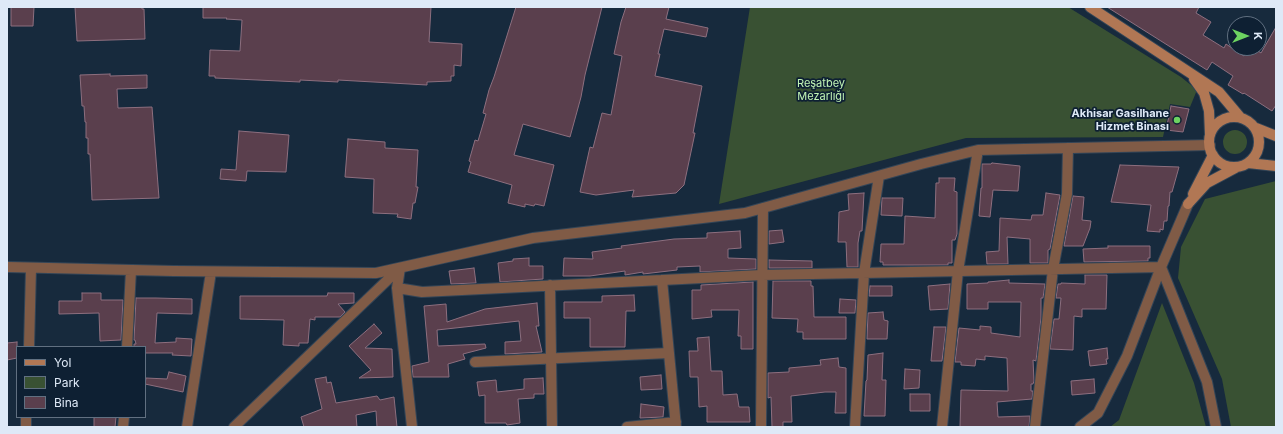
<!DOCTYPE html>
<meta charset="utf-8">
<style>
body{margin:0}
#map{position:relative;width:1283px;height:434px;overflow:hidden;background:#172a3d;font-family:Inter,sans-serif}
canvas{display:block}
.frame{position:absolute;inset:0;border:8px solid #dee9f7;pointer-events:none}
.legend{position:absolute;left:16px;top:346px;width:130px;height:72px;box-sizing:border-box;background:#0e2033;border:1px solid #617081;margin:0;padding:5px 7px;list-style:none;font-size:12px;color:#dee9f7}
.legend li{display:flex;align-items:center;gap:8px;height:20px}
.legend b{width:20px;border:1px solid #617081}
.north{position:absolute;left:1227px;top:16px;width:40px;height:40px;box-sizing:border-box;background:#0e2033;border:1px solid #617081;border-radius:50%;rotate:90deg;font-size:11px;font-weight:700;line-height:16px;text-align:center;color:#dee9f7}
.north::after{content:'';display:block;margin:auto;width:14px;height:18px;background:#6dd361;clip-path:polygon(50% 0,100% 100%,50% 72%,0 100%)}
</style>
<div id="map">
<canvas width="1283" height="434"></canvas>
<div class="frame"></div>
<ul class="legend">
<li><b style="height:5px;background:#b17754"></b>Yol</li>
<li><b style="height:11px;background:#395133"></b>Park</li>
<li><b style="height:11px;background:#5a3f4d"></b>Bina</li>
</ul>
<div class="north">K</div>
</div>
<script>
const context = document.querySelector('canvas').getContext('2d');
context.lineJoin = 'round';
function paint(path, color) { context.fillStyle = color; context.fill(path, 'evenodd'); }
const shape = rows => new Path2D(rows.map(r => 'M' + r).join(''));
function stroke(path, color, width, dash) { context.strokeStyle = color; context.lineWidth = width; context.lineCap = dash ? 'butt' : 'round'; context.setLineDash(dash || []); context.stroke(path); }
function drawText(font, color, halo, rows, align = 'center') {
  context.font = font + ' Inter,sans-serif'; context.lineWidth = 3.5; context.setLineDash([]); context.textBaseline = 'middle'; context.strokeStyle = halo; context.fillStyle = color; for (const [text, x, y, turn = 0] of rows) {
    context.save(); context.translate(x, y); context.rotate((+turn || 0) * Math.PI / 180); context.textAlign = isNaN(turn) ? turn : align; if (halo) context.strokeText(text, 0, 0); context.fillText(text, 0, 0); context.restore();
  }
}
const green = shape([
 [750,7,1068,7,1181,77,1197,90,1190,107,1170,104,1163,137,966,138,719,204],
 '1223 142a12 12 0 1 1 24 0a12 12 0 1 1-24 0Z',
 [1276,181,1276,427,1231,427,1222,379,1178,278,1181,247,1205,199],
 [1162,303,1194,383,1206,427,1110,427,1119,420]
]);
const building = shape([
 [11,7,34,7,33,26,11,26,11,7],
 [75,7,142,7,142,9,144,9,145,39,77,41,75,7],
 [203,7,431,7,429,42,462,44,461,66,454,65,454,76,451,76,451,81,427,82,427,85,338,80,338,82,300,80,300,82,215,78,215,76,209,76,210,50,240,51,242,20,226,19,227,18,203,18,203,7],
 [516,7,602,7,585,75,581,97,570,137,523,124,514,155,554,165,544,206,535,204,534,206,525,204,525,207,508,203,512,185,468,172,471,162,469,161,475,140,478,141,486,114,483,113,489,90,494,77,516,7],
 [626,7,669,7,666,19,708,28,706,37,664,29,658,54,660,54,655,76,702,86,693,133,695,133,684,185,676,193,632,197,634,190,596,195,580,192,590,147,593,148,602,113,611,115,622,56,614,54,621,22,626,7],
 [1107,7,1199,7,1196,13,1211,22,1203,35,1224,48,1226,44,1244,56,1250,48,1254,48,1261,53,1276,27,1276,105,1272,111,1244,93,1243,94,1228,85,1233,76,1212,62,1207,70,1107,7],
 [110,74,110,76,147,75,147,88,117,89,118,108,152,107,159,198,92,200,90,154,88,154,88,138,86,138,86,122,85,122,84,106,82,106,80,75,110,74],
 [1171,106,1189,109,1183,132,1166,130,1171,106],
 [239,131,289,135,286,172,247,171,246,181,220,179,221,169,236,170,239,131],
 [348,139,385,142,385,148,418,150,416,187,418,187,415,203,413,203,411,219,397,217,398,214,373,213,374,179,345,177,348,139],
 [992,163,1020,166,1018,191,993,190,990,217,979,216,981,188,982,188,982,164,991,164,992,163],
 [1120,165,1179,167,1172,192,1170,192,1169,206,1168,206,1167,221,1164,221,1163,230,1160,229,1160,232,1147,231,1151,205,1111,202,1120,165],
 [939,178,955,178,954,191,957,192,957,234,955,240,952,240,952,263,948,263,948,265,883,265,883,262,880,262,881,244,904,244,905,216,935,218,936,183,939,183,939,178],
 [864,193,862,231,860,231,858,243,858,267,847,267,846,242,838,242,839,212,849,210,848,194,864,193],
 [1046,193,1060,195,1050,249,1048,250,1048,263,1030,263,1030,239,1007,237,1008,264,987,264,986,252,999,251,1000,218,1031,220,1032,215,1043,215,1046,193],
 [1073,196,1084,197,1082,220,1091,221,1090,228,1083,246,1064,246,1073,196],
 [882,198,903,198,902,216,881,215,882,198],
 [782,230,784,242,769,244,769,231,782,230],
 [740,231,741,248,728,249,728,258,756,259,756,269,700,272,700,266,677,267,677,270,643,274,643,272,625,275,625,271,590,276,563,276,564,258,593,259,592,252,622,248,621,246,674,239,707,238,707,233,740,231],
 [1108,246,1150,246,1150,258,1148,258,1148,261,1084,262,1083,249,1108,248,1108,246],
 [529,258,529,266,543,266,543,279,500,282,498,263,513,261,513,259,529,258],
 [769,260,812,261,812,268,769,268,769,260],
 [474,268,476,283,451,284,449,271,474,268],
 [1085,275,1107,275,1106,309,1082,309,1082,317,1074,316,1073,350,1050,349,1054,319,1059,319,1061,298,1056,298,1058,284,1061,284,1061,283,1085,284,1085,275],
 [1009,280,1009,283,1045,284,1043,298,1041,298,1041,318,1036,361,1033,360,1034,381,1033,384,1031,384,1031,391,1033,391,1032,399,997,402,998,417,1030,416,1029,427,960,427,961,390,1008,391,1007,358,985,356,985,360,976,359,975,366,961,365,961,362,955,362,959,328,980,330,980,326,991,327,991,333,1020,337,1021,302,988,302,988,309,967,309,967,284,988,283,988,282,1009,280],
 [773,281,811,281,811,286,813,286,814,317,846,317,846,339,803,339,803,332,797,332,798,319,772,318,773,281],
 [753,282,753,349,741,349,741,336,738,336,739,310,711,310,712,317,692,319,692,290,701,290,701,285,753,282],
 [950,284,948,309,930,310,928,286,950,284],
 [870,286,892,286,892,296,869,296,870,286],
 [82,293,101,293,101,300,123,300,121,340,100,341,99,313,59,314,59,301,82,301,82,293],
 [328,293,354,293,354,303,338,304,345,312,340,317,315,317,315,320,310,319,308,343,299,343,299,346,283,345,284,320,240,319,240,296,327,296,328,293],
 [634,295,635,311,626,311,625,347,590,347,590,318,564,318,564,302,602,302,602,296,634,295],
 [136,298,156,298,192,299,192,314,157,313,155,343,176,342,176,338,192,339,191,356,172,355,173,353,145,353,145,347,134,347,134,344,136,344,135,340,134,340,136,298],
 [840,299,856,300,855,313,839,313,840,299],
 [537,303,539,326,536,326,542,352,505,354,505,342,521,341,519,321,437,330,438,346,485,344,486,348,463,354,465,359,448,364,449,377,413,377,412,366,429,362,424,306,446,304,447,322,485,309,537,303],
 [883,312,884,320,888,321,887,339,867,339,868,313,883,312],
 [374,324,382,333,365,348,392,349,393,377,359,378,371,370,349,346,374,324],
 [934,327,946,327,942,361,931,361,934,327],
 [709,337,711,371,722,371,723,395,737,394,739,407,749,407,750,422,707,422,707,406,699,407,698,377,690,377,689,351,698,351,697,338,709,337],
 [17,342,17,358,7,360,7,343,17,342],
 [1107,348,1108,359,1106,359,1107,364,1090,366,1088,351,1107,348],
 [883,353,882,380,886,380,885,416,864,416,866,381,867,380,868,355,883,353],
 [838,358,839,367,846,368,846,413,835,413,836,392,825,392,791,396,792,422,783,422,783,427,772,427,771,397,768,398,768,373,789,372,789,368,821,365,820,360,838,358],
 [905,369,920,370,919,388,904,389,905,369],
 [169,372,186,376,183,392,145,384,146,378,167,379,169,372],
 [661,375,662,389,641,390,640,377,661,375],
 [326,377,327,383,331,382,336,403,377,396,380,400,394,397,397,427,377,427,376,411,356,415,357,427,304,427,301,417,322,409,315,379,326,377],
 [543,378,544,394,534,394,534,398,518,399,520,423,507,425,506,423,485,423,485,395,479,396,477,382,496,380,497,392,524,389,524,379,543,378],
 [1094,379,1095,393,1072,395,1071,381,1094,379],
 [910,394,930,394,930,411,910,411,910,394],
 [641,404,664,407,663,417,640,418,641,404],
 [94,417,116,417,115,427,94,427,94,417]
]);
const street = shape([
 [7,267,174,271,376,273,533,238,745,213,921,164,978,150,1210,145],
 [400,268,397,288,412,427],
 [662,280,676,427],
 [550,285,552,427],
 [397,288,422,292,762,275,1161,267,1207,382,1216,427],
 [29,347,31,268],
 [127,347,131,270],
 [475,362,669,353],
 [26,427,26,417],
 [123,427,124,417],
 [187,427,211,272],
 [234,427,400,268],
 [627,427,676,422],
 [761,427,763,208],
 [855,427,864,273,879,176],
 [942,427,958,271,978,150],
 [1035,427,1053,269,1067,194,1068,148],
 [1080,427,1098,413,1127,356,1161,267,1188,204]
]);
const secondary = shape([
 [1090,7,1219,92,1240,117],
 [1194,79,1204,93,1209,111,1210,135],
 '1209 142a25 25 0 1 1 50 0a25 25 0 1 1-50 0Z',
 [1256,128,1276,136],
 [1248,163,1276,166],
 [1193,194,1213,155],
 [1188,204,1207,183,1237,167]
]);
const markers = [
 [1177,120,4,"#6dd361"]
];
const parkNames = [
 ["Reşatbey",821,84],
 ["Mezarlığı",821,97]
];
const poiNames = [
 ["Akhisar Gasilhane",1169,114],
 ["Hizmet Binası",1169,127]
];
paint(green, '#395133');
paint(building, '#5a3f4d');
stroke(building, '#8d6f7f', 1);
stroke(street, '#334557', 12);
stroke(secondary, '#334557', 12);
stroke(street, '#805b46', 10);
stroke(secondary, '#b17754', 10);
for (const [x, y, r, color] of markers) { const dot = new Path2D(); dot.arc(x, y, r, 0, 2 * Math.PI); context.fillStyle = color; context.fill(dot); stroke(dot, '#0e2033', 1.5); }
drawText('11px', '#c2f5b5', '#0e2033', parkNames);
drawText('bold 11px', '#dee9f7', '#0e2033', poiNames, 'right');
</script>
